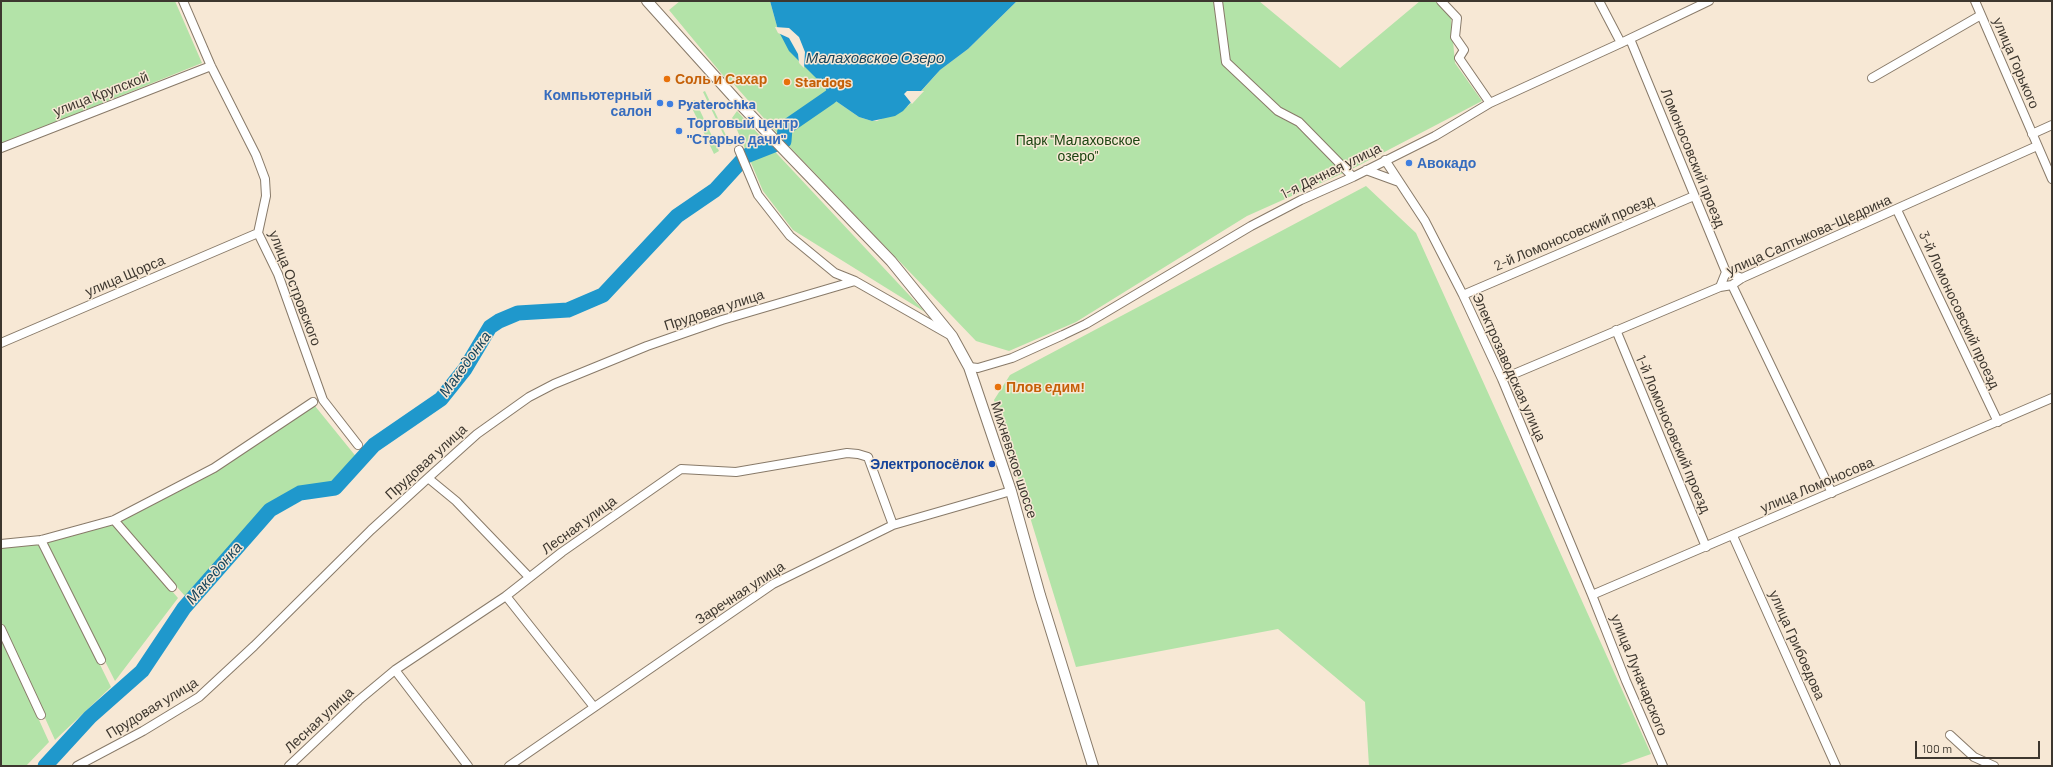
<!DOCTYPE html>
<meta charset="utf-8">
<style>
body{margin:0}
#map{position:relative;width:2053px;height:767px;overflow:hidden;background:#f7e8d5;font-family:Barlow,sans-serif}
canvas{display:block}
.frame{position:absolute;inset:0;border:2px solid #3d372f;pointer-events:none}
.scale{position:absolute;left:1915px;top:741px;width:125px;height:18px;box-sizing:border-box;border:2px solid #3d372f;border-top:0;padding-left:5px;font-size:12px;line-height:14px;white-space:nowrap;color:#3d372f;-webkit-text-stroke:3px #f7e8d5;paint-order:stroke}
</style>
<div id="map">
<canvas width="2053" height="767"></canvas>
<div class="frame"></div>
<div class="scale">100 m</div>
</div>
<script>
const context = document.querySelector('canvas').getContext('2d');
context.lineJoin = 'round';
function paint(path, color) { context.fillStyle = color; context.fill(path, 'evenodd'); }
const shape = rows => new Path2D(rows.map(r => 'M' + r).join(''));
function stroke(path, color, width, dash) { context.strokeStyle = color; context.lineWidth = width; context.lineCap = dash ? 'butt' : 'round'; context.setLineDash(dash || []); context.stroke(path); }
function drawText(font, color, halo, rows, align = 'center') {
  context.font = font + ' Barlow,sans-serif'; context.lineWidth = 3; context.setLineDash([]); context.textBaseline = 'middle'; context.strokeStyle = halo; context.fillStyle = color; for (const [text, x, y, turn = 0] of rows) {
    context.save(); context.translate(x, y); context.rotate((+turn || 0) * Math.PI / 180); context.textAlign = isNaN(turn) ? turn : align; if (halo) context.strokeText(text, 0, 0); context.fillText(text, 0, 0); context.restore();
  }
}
const green = shape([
 [1,1,175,1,202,63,1,144],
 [680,1,770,1,778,30,802,63,824,86,830,97,859,117,872,121,877,121,908,106,940,70,968,49,1017,1,1259,1,1340,68,1420,1,1435,1,1451,18,1455,63,1482,101,1350,170,1247,216,1076,322,1009,351,976,341,784,141,731,81,729,82,721,73,669,10],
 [705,91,731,146,729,146,703,92],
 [695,100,719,151,714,154,692,108,694,106,692,101],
 [737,111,925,312,793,230,763,191,732,118],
 [1366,186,1416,233,1651,754,1617,766,1369,766,1365,702,1278,629,1076,667,994,400,1010,375],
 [315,406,358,459,334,485,298,490,267,507,185,596,118,521,216,470],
 [113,523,178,598,115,681,45,542],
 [40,543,111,687,55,740,1,621,1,548],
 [1,636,49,742,26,766,1,766]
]);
const water = shape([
 [770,1,1017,1,968,49,940,70,903,111,895,116,872,121,859,117,830,97,824,86,789,51,778,30]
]);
const pier = shape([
 [775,27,789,28,799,37,805,52,804,68,799,63,798,54,789,38,778,33],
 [907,91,924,91,912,104,904,94]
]);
const river = shape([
 [45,766,90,717,142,671,184,608,270,510,300,493,335,488,374,445,441,399,465,369,490,327,499,321,518,313,568,310,603,295,677,216,715,190,746,156,784,141,785,128,830,97,844,84]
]);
const minor = shape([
 [183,1,211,66,256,155,265,179,266,196,258,233,278,274,323,400,358,445],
 [1218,1,1226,62,1278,111,1299,122,1353,177],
 [1441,1,1457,18,1455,37,1464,50,1459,58,1490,103],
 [1599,1,1621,43],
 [1975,1,2052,179],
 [1630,39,1726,272,1720,287],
 [1872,78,1981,15],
 [2032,134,2052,125],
 [1,148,211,66],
 [739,150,758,195,790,236,835,273,855,281,948,334],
 [1385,160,1425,221,1463,295,1502,379,1592,595,1626,681,1663,766],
 [1366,170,1399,182],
 [1897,210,1998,422],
 [1726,272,1742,278],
 [1732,285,1832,493],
 [1463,295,1694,196],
 [1616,330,1706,547],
 [1,343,258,233],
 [969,367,978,368,1012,358,1063,335,1086,324,1251,226,1301,200,1353,177,1435,136,1490,103,1621,43,1709,1],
 [1502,379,1720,287,1732,285,1742,278,2037,146],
 [428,478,456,501,529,577],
 [114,520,172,587],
 [1733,536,1836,766],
 [41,540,101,660],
 [1,544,41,540,114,520,214,468,313,402],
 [1592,595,2052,398],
 [506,596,594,707],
 [1,629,41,715],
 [395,670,468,766],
 [1950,735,1974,757,1994,766],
 [77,766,143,731,199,697,254,646,371,530,428,478,477,434,529,397,554,384,647,346,722,320,855,281],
 [289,766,359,700,395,670,506,596,562,552,681,469,736,472,847,453,858,454,868,457,893,525],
 [509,766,773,584,893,525,1011,491]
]);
const major = shape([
 [647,1,738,102,891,261,952,336,969,367,1011,491,1040,595,1093,766]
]);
const markers = [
 [667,79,4,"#e8710a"],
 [787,82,4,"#e8710a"],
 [660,103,4,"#3f7fe0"],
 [670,104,4,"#3f7fe0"],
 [679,131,4,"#3f7fe0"],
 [1409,163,4,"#3f7fe0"],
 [998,387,4,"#e8710a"],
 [992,464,4,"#1a4fb4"]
];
const streetNames = [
 ["улица Горького",2016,63,67],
 ["улица Крупской",101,94,-21],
 ["Ломоносовский проезд",1693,158,68],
 ["1-я Дачная улица",1331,171,-26],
 ["2-й Ломоносовский проезд",1574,233,-23],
 ["улица Салтыкова-Щедрина",1809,235,-24],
 ["улица Щорса",125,276,-23],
 ["улица Островского",295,288,69],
 ["Прудовая улица",714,310,-18],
 ["3-й Ломоносовский проезд",1959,310,65],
 ["Электрозаводская улица",1509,367,66],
 ["1-й Ломоносовский проезд",1673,434,67],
 ["Михневское шоссе",1014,460,72],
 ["Прудовая улица",426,462,-42],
 ["улица Ломоносова",1817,485,-23],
 ["Лесная улица",579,525,-36],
 ["Заречная улица",740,593,-33],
 ["улица Грибоедова",1797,645,66],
 ["улица Луначарского",1639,675,68],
 ["Прудовая улица",152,708,-31],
 ["Лесная улица",319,720,-43]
];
const foodNames = [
 ["Соль и Сахар",675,79],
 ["Stardogs",795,82],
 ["Плов едим!",1006,387]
];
const shopNames = [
 ["Компьютерный",652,95,"right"],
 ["салон",652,111,"right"],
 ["Pyaterochka",678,104],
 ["Торговый центр",687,123],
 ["\"Старые дачи\"",687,139],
 ["Авокадо",1417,163]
];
const parkNames = [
 ["Парк \"Малаховское",1078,140],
 ["озеро\"",1078,156]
];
const transitNames = [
 ["Электропосёлок",984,464]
];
const waterNames = [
 ["Малаховское Озеро",875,58],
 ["Македонка",465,364,-54],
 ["Македонка",214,573,-49]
];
paint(green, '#b3e3a8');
paint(water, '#1f98cc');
paint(pier, '#f7e8d5');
stroke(river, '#1f98cc', 15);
stroke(minor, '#887a69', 10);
stroke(major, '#887a69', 12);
stroke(minor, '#fff', 8);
stroke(major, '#fff', 10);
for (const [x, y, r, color] of markers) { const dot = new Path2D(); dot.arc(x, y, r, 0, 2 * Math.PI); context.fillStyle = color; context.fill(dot); stroke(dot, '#f7e8d5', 1.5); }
drawText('14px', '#3d372f', '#f7e8d5', streetNames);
drawText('bold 14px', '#c56008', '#f7e8d5', foodNames, 'left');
drawText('bold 14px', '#366cbe', '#f7e8d5', shopNames, 'left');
drawText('14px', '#1c4511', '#f7e8d5', parkNames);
drawText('bold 14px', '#164399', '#f7e8d5', transitNames, 'right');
drawText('italic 15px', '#18455c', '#f7e8d5', waterNames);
</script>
